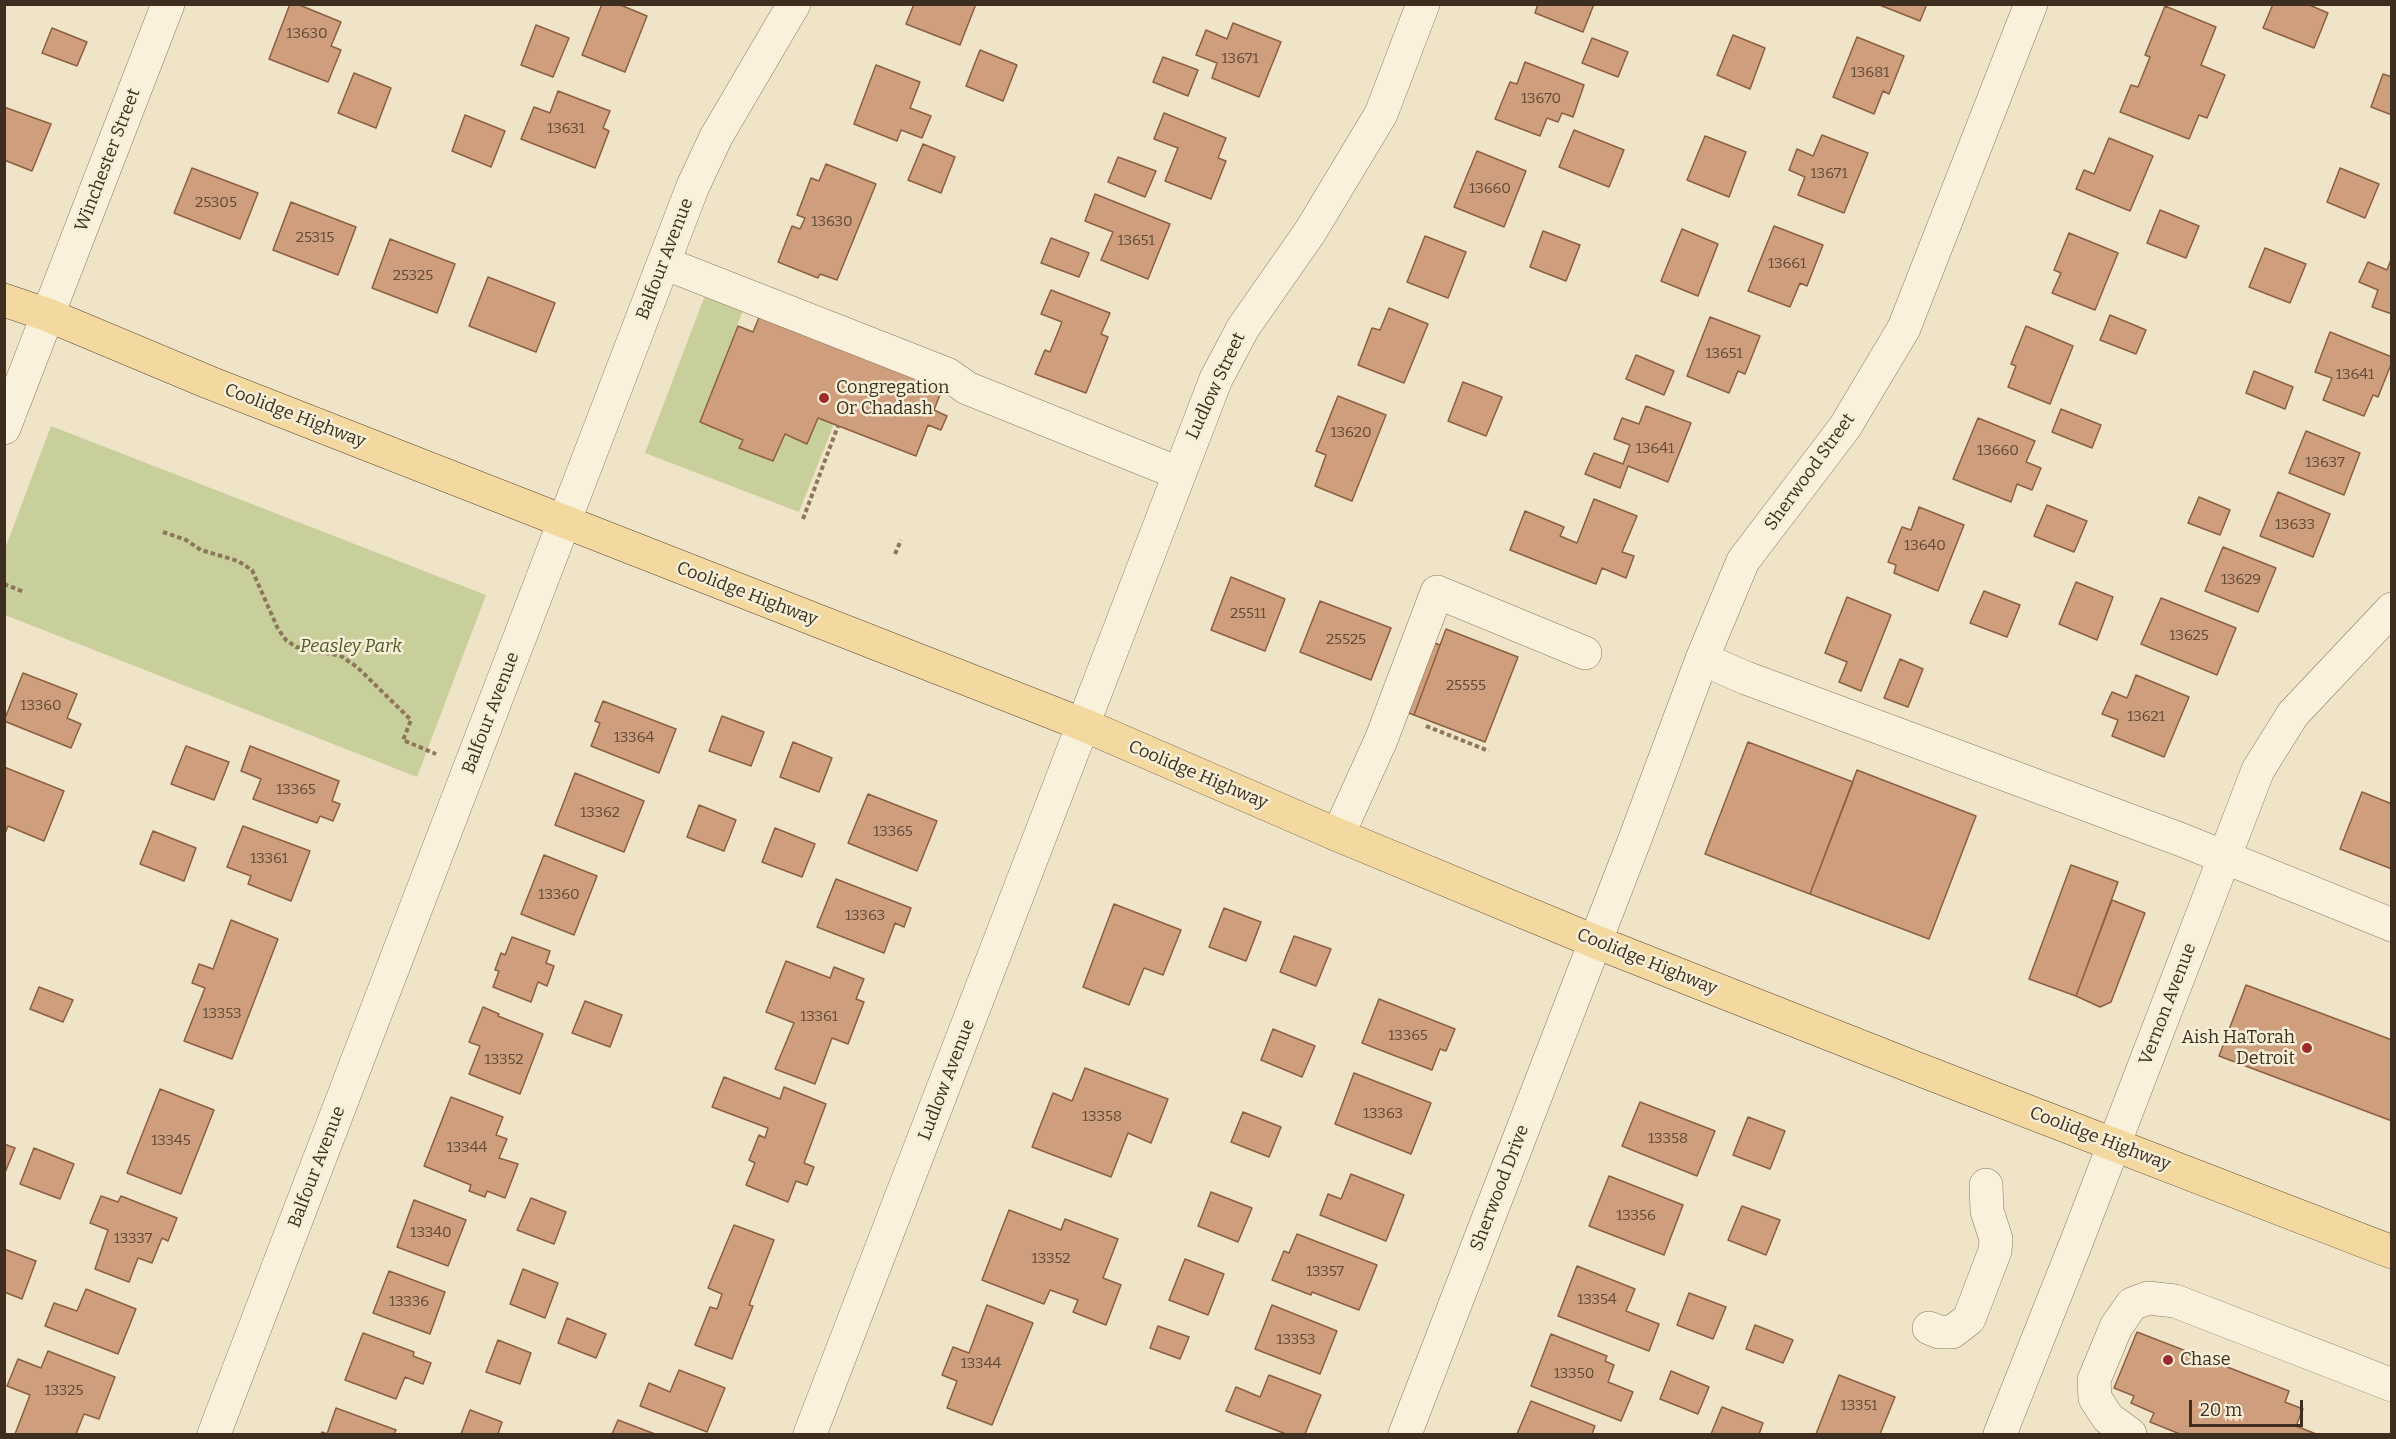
<!DOCTYPE html>
<style>
body{margin:0}
#map{position:relative;width:2396px;height:1439px;overflow:hidden;background:#f0e4c8;font-family:Bitter,serif}
canvas{display:block}
.frame{position:absolute;inset:0;border:6px solid #3d2e20;pointer-events:none}
.scale{position:absolute;left:2189px;top:1400px;width:114px;height:27px;box-sizing:border-box;border:3px solid #3d2e20;border-top:0;padding-left:8px;font-size:18px;line-height:21px;white-space:nowrap;color:#3d2e20;-webkit-text-stroke:4px #f7eed8;paint-order:stroke}
</style>
<div id="map">
<canvas width="2396" height="1439"></canvas>
<div class="frame"></div>
<div class="scale">20 m</div>
</div>
<script>
const context = document.querySelector('canvas').getContext('2d');
context.lineJoin = 'round';
function paint(path, color) { context.fillStyle = color; context.fill(path, 'evenodd'); }
const shape = rows => new Path2D(rows.map(r => 'M' + r).join(''));
function stroke(path, color, width, dash) { context.strokeStyle = color; context.lineWidth = width; context.lineCap = dash ? 'butt' : 'round'; context.setLineDash(dash || []); context.stroke(path); }
function drawText(font, color, halo, rows, align = 'center') {
  context.font = font + ' Bitter,serif'; context.lineWidth = 5; context.setLineDash([]); context.textBaseline = 'middle'; context.strokeStyle = halo; context.fillStyle = color; for (const [text, x, y, turn = 0] of rows) {
    context.save(); context.translate(x, y); context.rotate((+turn || 0) * Math.PI / 180); context.textAlign = isNaN(turn) ? turn : align; if (halo) context.strokeText(text, 0, 0); context.fillText(text, 0, 0); context.restore();
  }
}
const green = shape([
 [707,290,745,305,700,422,743,440,739,448,773,461,785,434,807,443,818,418,834,424,799,512,645,453],
 [51,426,486,595,417,777,5,615,5,549]
]);
const building = shape([
 [290,4,297,4,341,22,331,46,341,50,328,82,269,59,290,4],
 [602,4,618,4,647,16,625,72,582,55,602,4],
 [914,4,976,4,960,45,906,24,914,4],
 [1538,4,1594,4,1583,32,1535,13,1538,4],
 [1877,4,1927,4,1920,21,1877,4],
 [2273,4,2307,4,2328,13,2314,48,2263,28,2273,4],
 [2165,6,2216,27,2201,65,2225,75,2207,118,2199,115,2189,139,2120,112,2131,85,2138,87,2150,57,2145,55,2165,6],
 [1233,23,1281,42,1259,97,1212,78,1217,63,1196,55,1206,30,1227,39,1233,23],
 [536,25,569,38,553,77,521,65,536,25],
 [52,28,87,42,77,66,42,53,52,28],
 [1733,35,1765,48,1750,89,1717,75,1733,35],
 [1857,37,1904,56,1889,94,1883,91,1874,114,1833,97,1857,37],
 [1592,38,1628,52,1618,77,1582,63,1592,38],
 [980,50,1017,65,1003,101,966,86,980,50],
 [1163,57,1198,70,1188,96,1153,82,1163,57],
 [1525,62,1584,85,1573,117,1562,113,1558,122,1547,118,1540,136,1495,119,1510,82,1517,84,1525,62],
 [876,65,920,82,910,108,931,116,922,138,901,130,897,141,854,124,876,65],
 [354,73,391,88,376,128,338,113,354,73],
 [2383,74,2392,77,2392,115,2371,107,2383,74],
 [558,91,610,111,603,128,609,131,595,168,521,139,534,107,550,113,558,91],
 [4,107,51,124,32,171,4,160,4,107],
 [1164,113,1226,138,1218,158,1226,161,1211,199,1165,181,1178,148,1154,139,1164,113],
 [465,115,505,131,491,167,452,151,465,115],
 [1574,130,1624,150,1609,187,1559,167,1574,130],
 [1822,135,1868,153,1844,213,1798,195,1805,177,1789,170,1797,149,1813,156,1822,135],
 [1705,136,1746,152,1729,197,1687,180,1705,136],
 [2109,138,2153,156,2130,211,2076,189,2084,170,2094,174,2109,138],
 [923,144,955,157,941,193,908,180,923,144],
 [1477,151,1526,171,1504,227,1454,207,1477,151],
 [1118,157,1156,171,1145,197,1108,182,1118,157],
 [826,164,876,184,837,280,820,274,818,278,778,262,792,226,800,229,805,218,797,215,811,178,819,181,826,164],
 [192,168,258,193,240,239,174,213,192,168],
 [2340,168,2379,184,2365,218,2327,202,2340,168],
 [1095,194,1170,224,1148,279,1101,260,1113,232,1085,221,1095,194],
 [291,202,356,227,338,275,273,250,291,202],
 [2160,210,2199,226,2186,258,2147,243,2160,210],
 [1774,226,1823,245,1807,286,1800,283,1790,307,1748,291,1774,226],
 [1682,229,1718,244,1698,296,1661,281,1682,229],
 [1543,231,1580,245,1566,281,1530,267,1543,231],
 [2069,233,2118,253,2095,310,2052,293,2061,273,2054,270,2069,233],
 [1425,236,1466,252,1448,298,1407,282,1425,236],
 [1051,238,1089,253,1079,277,1041,263,1051,238],
 [390,239,455,264,437,313,372,288,390,239],
 [2265,248,2306,264,2290,303,2249,287,2265,248],
 [2392,257,2392,314,2372,307,2378,290,2359,282,2368,262,2387,270,2392,257],
 [488,277,555,303,536,352,469,326,488,277],
 [1051,290,1110,313,1101,334,1108,337,1086,393,1035,374,1045,350,1050,352,1062,322,1041,314,1051,290],
 [1389,308,1428,324,1404,383,1358,365,1372,328,1380,330,1389,308],
 [760,315,943,387,934,410,947,416,941,430,928,425,916,456,818,418,807,444,785,434,773,461,739,448,743,440,700,422,738,326,753,332,760,315],
 [2110,315,2146,330,2136,354,2100,340,2110,315],
 [1710,317,1760,336,1745,374,1738,371,1729,393,1687,376,1710,317],
 [2026,326,2073,346,2050,404,2008,387,2016,366,2011,364,2026,326],
 [2330,332,2392,357,2392,362,2378,397,2373,395,2364,416,2323,400,2332,378,2315,372,2330,332],
 [1636,355,1674,371,1664,395,1626,379,1636,355],
 [2254,371,2293,387,2285,409,2246,393,2254,371],
 [1463,382,1502,397,1486,436,1448,421,1463,382],
 [1338,396,1386,415,1352,501,1315,486,1326,455,1316,451,1338,396],
 [1646,406,1691,423,1668,482,1628,466,1620,488,1585,474,1594,453,1623,464,1630,445,1614,439,1622,418,1639,424,1646,406],
 [2061,409,2101,425,2092,448,2052,432,2061,409],
 [1978,418,2035,441,2026,462,2041,468,2032,490,2017,484,2011,502,1953,479,1978,418],
 [2306,431,2360,453,2344,495,2289,473,2306,431],
 [2278,492,2330,514,2313,557,2260,536,2278,492],
 [2199,497,2230,510,2220,535,2188,523,2199,497],
 [1594,499,1637,516,1622,552,1634,556,1626,578,1602,568,1596,584,1510,550,1525,511,1564,527,1560,536,1577,543,1594,499],
 [2047,505,2087,521,2074,552,2034,536,2047,505],
 [1919,507,1964,525,1938,591,1894,573,1896,565,1888,562,1902,527,1911,530,1919,507],
 [2223,547,2276,568,2258,612,2205,591,2223,547],
 [1231,577,1285,599,1265,651,1211,630,1231,577],
 [2076,582,2113,597,2097,640,2059,624,2076,582],
 [1984,591,2020,605,2007,637,1970,623,1984,591],
 [1847,597,1891,615,1861,691,1839,682,1847,662,1825,653,1847,597],
 [2161,598,2236,628,2217,675,2141,644,2161,598],
 [1320,601,1391,628,1371,680,1300,652,1320,601],
 [1446,629,1518,657,1485,742,1414,715,1446,629],
 [1427,640,1440,645,1414,715,1401,710,1427,640],
 [1900,659,1923,669,1908,707,1884,698,1900,659],
 [23,673,77,694,67,718,81,724,71,748,4,721,23,673],
 [2136,675,2189,697,2164,757,2112,736,2118,720,2102,714,2112,692,2127,698,2136,675],
 [603,701,676,729,659,773,591,746,600,723,595,721,603,701],
 [722,716,764,732,751,766,709,751,722,716],
 [793,742,832,758,819,792,780,777,793,742],
 [1748,742,1853,782,1810,894,1705,854,1748,742],
 [186,746,229,762,214,800,171,784,186,746],
 [250,746,339,781,332,801,340,804,333,821,320,816,317,823,253,799,261,779,241,771,250,746],
 [4,767,64,791,44,841,8,826,4,836,4,767],
 [1857,770,1976,816,1929,939,1810,894,1857,770],
 [575,773,644,801,624,852,555,825,575,773],
 [2362,792,2392,804,2392,869,2340,849,2362,792],
 [868,794,937,821,917,871,848,843,868,794],
 [699,805,736,820,724,851,687,837,699,805],
 [243,826,310,851,291,901,248,884,251,876,227,867,243,826],
 [775,828,815,844,802,877,762,862,775,828],
 [153,831,196,848,184,881,140,864,153,831],
 [544,855,597,876,574,935,521,914,544,855],
 [2071,865,2118,882,2076,996,2029,979,2071,865],
 [836,879,911,908,904,927,895,923,884,953,817,927,836,879],
 [2112,900,2145,913,2111,1002,2100,1007,2076,996,2112,900],
 [1114,904,1181,930,1163,975,1144,968,1129,1005,1083,987,1114,904],
 [1224,908,1261,922,1246,961,1209,947,1224,908],
 [231,920,278,939,232,1059,184,1041,205,988,192,983,199,964,213,969,231,920],
 [1294,936,1331,949,1316,986,1280,972,1294,936],
 [512,937,550,951,546,963,554,966,547,986,538,982,531,1002,493,987,499,971,495,970,501,953,505,955,512,937],
 [786,961,830,978,834,967,864,979,856,999,864,1002,848,1044,832,1038,815,1084,775,1069,794,1023,766,1012,786,961],
 [2246,985,2392,1040,2392,1121,2219,1056,2246,985],
 [39,987,73,1000,63,1022,30,1009,39,987],
 [1379,999,1455,1029,1446,1051,1440,1049,1432,1070,1362,1043,1379,999],
 [585,1001,622,1015,610,1047,572,1033,585,1001],
 [483,1007,499,1014,498,1016,543,1034,520,1094,469,1074,480,1046,469,1042,483,1007],
 [1273,1029,1315,1046,1302,1077,1261,1060,1273,1029],
 [1085,1068,1168,1099,1151,1143,1128,1133,1111,1177,1032,1147,1053,1093,1072,1101,1085,1068],
 [1354,1073,1431,1103,1411,1154,1335,1124,1354,1073],
 [724,1077,780,1099,784,1087,826,1104,804,1163,814,1167,807,1185,796,1181,788,1202,746,1185,755,1163,749,1160,759,1135,765,1138,768,1128,712,1107,724,1077],
 [160,1089,214,1110,181,1194,127,1173,160,1089],
 [451,1097,503,1117,496,1135,507,1139,499,1158,518,1164,505,1198,487,1191,485,1197,469,1191,471,1185,424,1166,451,1097],
 [1640,1102,1715,1131,1697,1176,1622,1146,1640,1102],
 [1243,1112,1281,1127,1269,1157,1231,1142,1243,1112],
 [1748,1117,1785,1131,1770,1169,1733,1155,1748,1117],
 [4,1144,15,1148,4,1175,4,1144],
 [34,1148,74,1164,60,1199,20,1184,34,1148],
 [1351,1174,1404,1195,1386,1241,1320,1215,1328,1194,1341,1199,1351,1174],
 [1609,1176,1683,1205,1664,1255,1589,1226,1609,1176],
 [1211,1192,1252,1208,1238,1242,1198,1226,1211,1192],
 [101,1196,118,1202,121,1196,177,1218,168,1241,162,1238,152,1263,138,1258,129,1282,95,1269,108,1230,90,1223,101,1196],
 [531,1198,566,1212,554,1244,517,1230,531,1198],
 [414,1200,466,1220,448,1266,397,1247,414,1200],
 [1742,1206,1780,1220,1766,1255,1728,1240,1742,1206],
 [1009,1210,1061,1230,1065,1219,1118,1239,1103,1278,1121,1285,1106,1325,1073,1312,1078,1300,1050,1290,1044,1304,982,1280,1009,1210],
 [734,1225,774,1240,749,1305,753,1306,732,1359,695,1345,710,1307,717,1309,722,1294,708,1288,734,1225],
 [1297,1234,1377,1265,1359,1310,1312,1292,1311,1295,1272,1280,1284,1251,1289,1253,1297,1234],
 [4,1249,36,1261,22,1299,4,1292,4,1249],
 [1185,1259,1224,1274,1208,1315,1169,1300,1185,1259],
 [1577,1266,1635,1289,1626,1311,1659,1324,1649,1351,1558,1316,1577,1266],
 [523,1269,558,1283,545,1318,510,1304,523,1269],
 [389,1271,445,1292,430,1334,373,1313,389,1271],
 [86,1289,136,1309,118,1354,45,1326,54,1303,77,1311,86,1289],
 [1689,1293,1726,1307,1713,1339,1677,1325,1689,1293],
 [987,1305,1033,1323,992,1425,947,1408,957,1381,942,1375,953,1347,969,1353,987,1305],
 [1272,1305,1337,1331,1320,1374,1255,1349,1272,1305],
 [567,1318,606,1334,596,1358,558,1343,567,1318],
 [1755,1325,1793,1340,1783,1363,1746,1349,1755,1325],
 [1158,1326,1189,1337,1180,1359,1150,1348,1158,1326],
 [2137,1332,2289,1391,2285,1402,2303,1409,2296,1426,2316,1434,2180,1434,2150,1422,2154,1413,2131,1403,2134,1396,2114,1388,2137,1332],
 [363,1333,414,1352,413,1356,431,1363,423,1384,405,1377,396,1399,345,1380,363,1333],
 [1551,1334,1607,1356,1605,1361,1614,1365,1608,1382,1633,1392,1621,1421,1531,1386,1551,1334],
 [498,1340,531,1353,520,1384,486,1372,498,1340],
 [48,1351,115,1377,99,1419,84,1414,76,1434,15,1434,30,1395,7,1386,18,1359,41,1368,48,1351],
 [679,1370,725,1388,707,1432,640,1406,649,1383,670,1392,679,1370],
 [1671,1371,1709,1387,1698,1414,1660,1399,1671,1371],
 [1269,1375,1321,1395,1305,1434,1286,1434,1226,1411,1236,1387,1260,1397,1269,1375],
 [1839,1375,1895,1397,1880,1434,1816,1434,1839,1375],
 [1531,1401,1595,1426,1592,1434,1517,1434,1531,1401],
 [1722,1407,1763,1423,1759,1434,1711,1434,1722,1407],
 [336,1408,396,1430,394,1434,321,1434,322,1432,327,1434,336,1408],
 [470,1410,502,1422,498,1434,461,1434,470,1410],
 [618,1420,655,1434,612,1434,618,1420]
]);
const path = shape([
 [803,519,838,426],
 [163,532,186,540,201,550,238,561,252,570,278,629,286,640,296,647,341,656,357,667,411,720,403,740,436,754],
 [895,554,901,540],
 [4,584,24,592],
 [1426,726,1489,751]
]);
const minor = shape([
 [664,263,947,374,967,388,1178,473],
 [4,428,168,4],
 [1702,659,1746,678,2182,840,2392,925],
 [1338,835,1381,740,1437,592,1585,653],
 [1929,1328,1939,1332,1952,1332,1969,1319,1995,1251,1996,1239,1987,1211,1986,1185],
 [214,1434,693,186,716,137,794,4],
 [810,1434,1216,379,1243,328,1310,232,1381,114,1423,4],
 [1405,1434,1635,839,1702,659,1743,561,1845,427,1904,328,2031,4],
 [2000,1434,2078,1238,2258,770,2293,714,2392,609],
 [2130,1434,2108,1418,2095,1398,2094,1380,2116,1327,2132,1304,2148,1298,2175,1301,2392,1385]
]);
const major = shape([
 [4,300,48,315,208,382,1084,725,1338,835,1596,942,1918,1069,2392,1252]
]);
const markers = [
 [824,398,6,"#9e2a2b"],
 [2307,1048,6,"#9e2a2b"],
 [2168,1360,6,"#9e2a2b"]
];
const numberNames = [
 ["13630",307,34],
 ["13671",1240,59],
 ["13681",1870,73],
 ["13670",1541,99],
 ["13631",566,129],
 ["13671",1829,174],
 ["13660",1490,189],
 ["25305",216,203],
 ["13630",832,222],
 ["25315",315,238],
 ["13651",1136,241],
 ["13661",1787,264],
 ["25325",413,276],
 ["13651",1724,354],
 ["13641",2355,375],
 ["13620",1351,433],
 ["13641",1655,449],
 ["13660",1998,451],
 ["13637",2325,463],
 ["13633",2295,525],
 ["13640",1925,546],
 ["13629",2241,580],
 ["25511",1248,614],
 ["13625",2189,636],
 ["25525",1346,640],
 ["25555",1466,686],
 ["13360",41,706],
 ["13621",2146,717],
 ["13364",634,738],
 ["13365",296,790],
 ["13362",600,813],
 ["13365",893,832],
 ["13361",269,859],
 ["13360",559,895],
 ["13363",865,916],
 ["13353",222,1014],
 ["13361",819,1017],
 ["13365",1408,1036],
 ["13352",504,1060],
 ["13363",1383,1114],
 ["13358",1102,1117],
 ["13358",1668,1139],
 ["13345",171,1141],
 ["13344",467,1148],
 ["13356",1636,1216],
 ["13340",431,1233],
 ["13337",133,1239],
 ["13352",1051,1259],
 ["13357",1325,1272],
 ["13354",1597,1300],
 ["13336",409,1302],
 ["13353",1296,1340],
 ["13344",981,1364],
 ["13350",1574,1374],
 ["13325",64,1391],
 ["13351",1859,1406]
];
const streetNames = [
 ["Winchester Street",108,160,-69],
 ["Balfour Avenue",665,259,-69],
 ["Ludlow Street",1216,386,-65],
 ["Coolidge Highway",295,416,21],
 ["Sherwood Street",1810,472,-54],
 ["Coolidge Highway",747,594,21],
 ["Balfour Avenue",491,713,-69],
 ["Coolidge Highway",1198,775,23],
 ["Coolidge Highway",1647,962,22],
 ["Vernon Avenue",2168,1004,-69],
 ["Ludlow Avenue",947,1080,-69],
 ["Coolidge Highway",2100,1139,21],
 ["Balfour Avenue",317,1167,-69],
 ["Sherwood Drive",1500,1188,-69]
];
const poiNames = [
 ["Congregation",836,388],
 ["Or Chadash",836,409],
 ["Aish HaTorah",2295,1038,"right"],
 ["Detroit",2295,1059,"right"],
 ["Chase",2180,1360]
];
const parkNames = [
 ["Peasley Park",351,647]
];
paint(green, '#c9cf9b');
paint(building, '#cf9f7d');
stroke(building, '#8d5f41', 1.5);
stroke(minor, '#8d765c', 34);
stroke(major, '#5b4430', 34);
stroke(path, '#8d765c', 4, [4.5, 3]);
stroke(minor, '#faf1dc', 33);
stroke(major, '#f3d9a0', 33);
for (const [x, y, r, color] of markers) { const dot = new Path2D(); dot.arc(x, y, r, 0, 2 * Math.PI); context.fillStyle = color; context.fill(dot); stroke(dot, '#f7eed8', 2); }
drawText('15px', '#624a37', null, numberNames);
drawText('18px', '#3d2e20', '#f7eed8', streetNames);
drawText('18px', '#3d2e20', '#f7eed8', poiNames, 'left');
drawText('italic 18px', '#4d5a26', '#f7eed8', parkNames);
</script>
